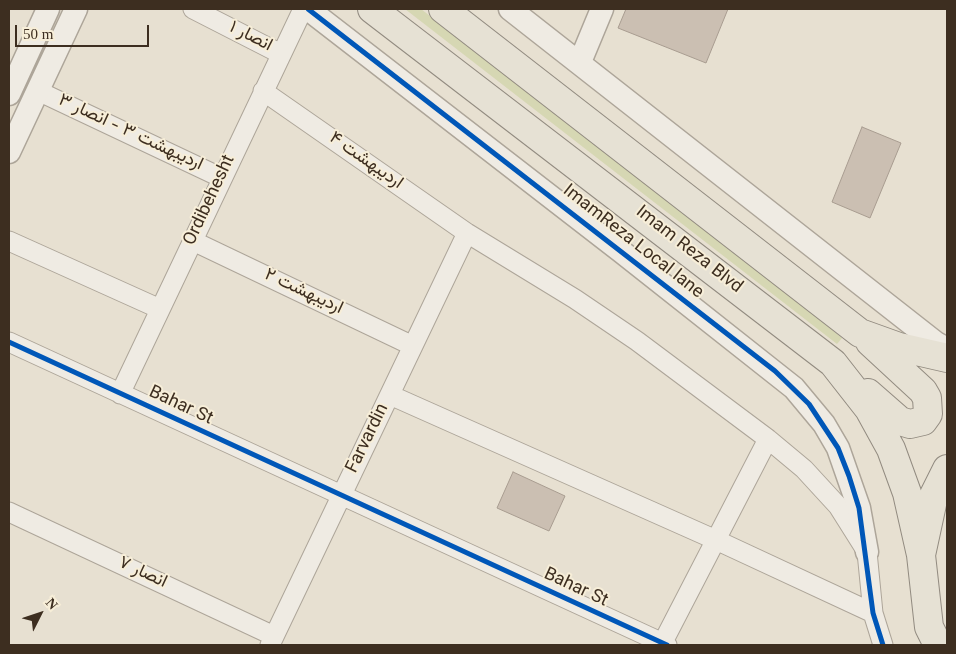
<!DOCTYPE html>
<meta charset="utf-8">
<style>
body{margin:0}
#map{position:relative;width:956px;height:654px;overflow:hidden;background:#e7e0d1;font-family:Georgia,serif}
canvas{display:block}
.frame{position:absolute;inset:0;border:10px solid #3d2e20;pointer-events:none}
.north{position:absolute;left:15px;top:589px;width:50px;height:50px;-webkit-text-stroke:4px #f7eed8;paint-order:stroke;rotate:49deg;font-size:14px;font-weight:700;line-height:20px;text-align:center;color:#3d2e20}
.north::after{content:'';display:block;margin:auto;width:18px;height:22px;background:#3d2e20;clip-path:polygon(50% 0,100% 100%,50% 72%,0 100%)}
.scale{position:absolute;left:15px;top:25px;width:134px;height:22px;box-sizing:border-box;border:2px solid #3d2e20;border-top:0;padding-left:6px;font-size:15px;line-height:18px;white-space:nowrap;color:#3d2e20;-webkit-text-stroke:4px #f7eed8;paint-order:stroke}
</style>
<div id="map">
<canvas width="956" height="654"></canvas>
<div class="frame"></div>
<div class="north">N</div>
<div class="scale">50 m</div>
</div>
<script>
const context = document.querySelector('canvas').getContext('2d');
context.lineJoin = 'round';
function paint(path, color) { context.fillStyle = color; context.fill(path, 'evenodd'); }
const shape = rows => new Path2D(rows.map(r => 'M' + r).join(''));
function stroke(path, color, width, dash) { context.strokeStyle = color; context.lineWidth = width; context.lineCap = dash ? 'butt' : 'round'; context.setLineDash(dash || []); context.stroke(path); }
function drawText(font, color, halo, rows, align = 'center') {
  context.font = font + ' Georgia,Vazirmatn,serif'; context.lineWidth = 4; context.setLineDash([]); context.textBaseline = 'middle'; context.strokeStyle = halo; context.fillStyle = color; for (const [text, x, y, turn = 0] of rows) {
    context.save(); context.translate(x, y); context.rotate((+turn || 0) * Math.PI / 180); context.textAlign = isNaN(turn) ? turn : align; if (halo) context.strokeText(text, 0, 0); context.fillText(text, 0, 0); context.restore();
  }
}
const green = shape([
 [405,9,421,9,792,296,842,338,837,344]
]);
const building = shape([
 [626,9,728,9,706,63,618,28,626,9],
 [862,127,901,143,870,218,832,202,862,127],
 [513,472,565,496,549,531,497,508,513,472]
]);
const minor = shape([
 [193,9,281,54],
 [38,91,222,178],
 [263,91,467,233,575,299,637,341,768,439,804,469,838,506,867,552,873,613,883,645],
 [9,241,160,309],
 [193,241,413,346],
 [9,342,667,645],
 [120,394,303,9],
 [390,395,716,540,873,613],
 [9,512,274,636],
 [662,644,768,439],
 [270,645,467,233]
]);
const tertiary = shape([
 [308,9,622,252,794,388,824,424,838,448,859,508,867,552],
 [510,9,936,343,947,349],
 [580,62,602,9],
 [9,94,48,9],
 [9,152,76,9]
]);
const primary = shape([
 [372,9,833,363,869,409,891,449,907,493,921,555],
 [443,9,860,333,899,347,947,358],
 [868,393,900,421,910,424,923,421,928,414,927,398,923,391,870,342],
 [938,645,929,627,921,555,934,495,947,469]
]);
const cycleway = shape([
 [308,9,775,371,809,404,838,448,849,476,859,508,873,613,883,645],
 [9,342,667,645]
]);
const streetNames = [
 ["انصار ۱",250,38,27],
 ["اردیبهشت ۳ - انصار ۳",130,134,25],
 ["اردیبهشت ۴",365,162,35],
 ["Ordibehesht",211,201,-65],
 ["ImamReza Local lane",632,243,38],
 ["Imam Reza Blvd",688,251,38],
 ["اردیبهشت ۲",303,293,25],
 ["Bahar St",180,407,25],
 ["Farvardin",369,439,-64],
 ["انصار ۷",142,574,25],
 ["Bahar St",575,589,25]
];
paint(green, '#d6d7b3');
paint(building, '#cbbfb2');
stroke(building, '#a89c90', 1);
stroke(minor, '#ada599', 21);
stroke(tertiary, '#ada599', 25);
stroke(primary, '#928b80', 30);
stroke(minor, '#efebe3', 19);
stroke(tertiary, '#efebe3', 22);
stroke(primary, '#e6e1d4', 28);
stroke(cycleway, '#0057b8', 5);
drawText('18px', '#3d2e20', '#f7eed8', streetNames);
</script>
